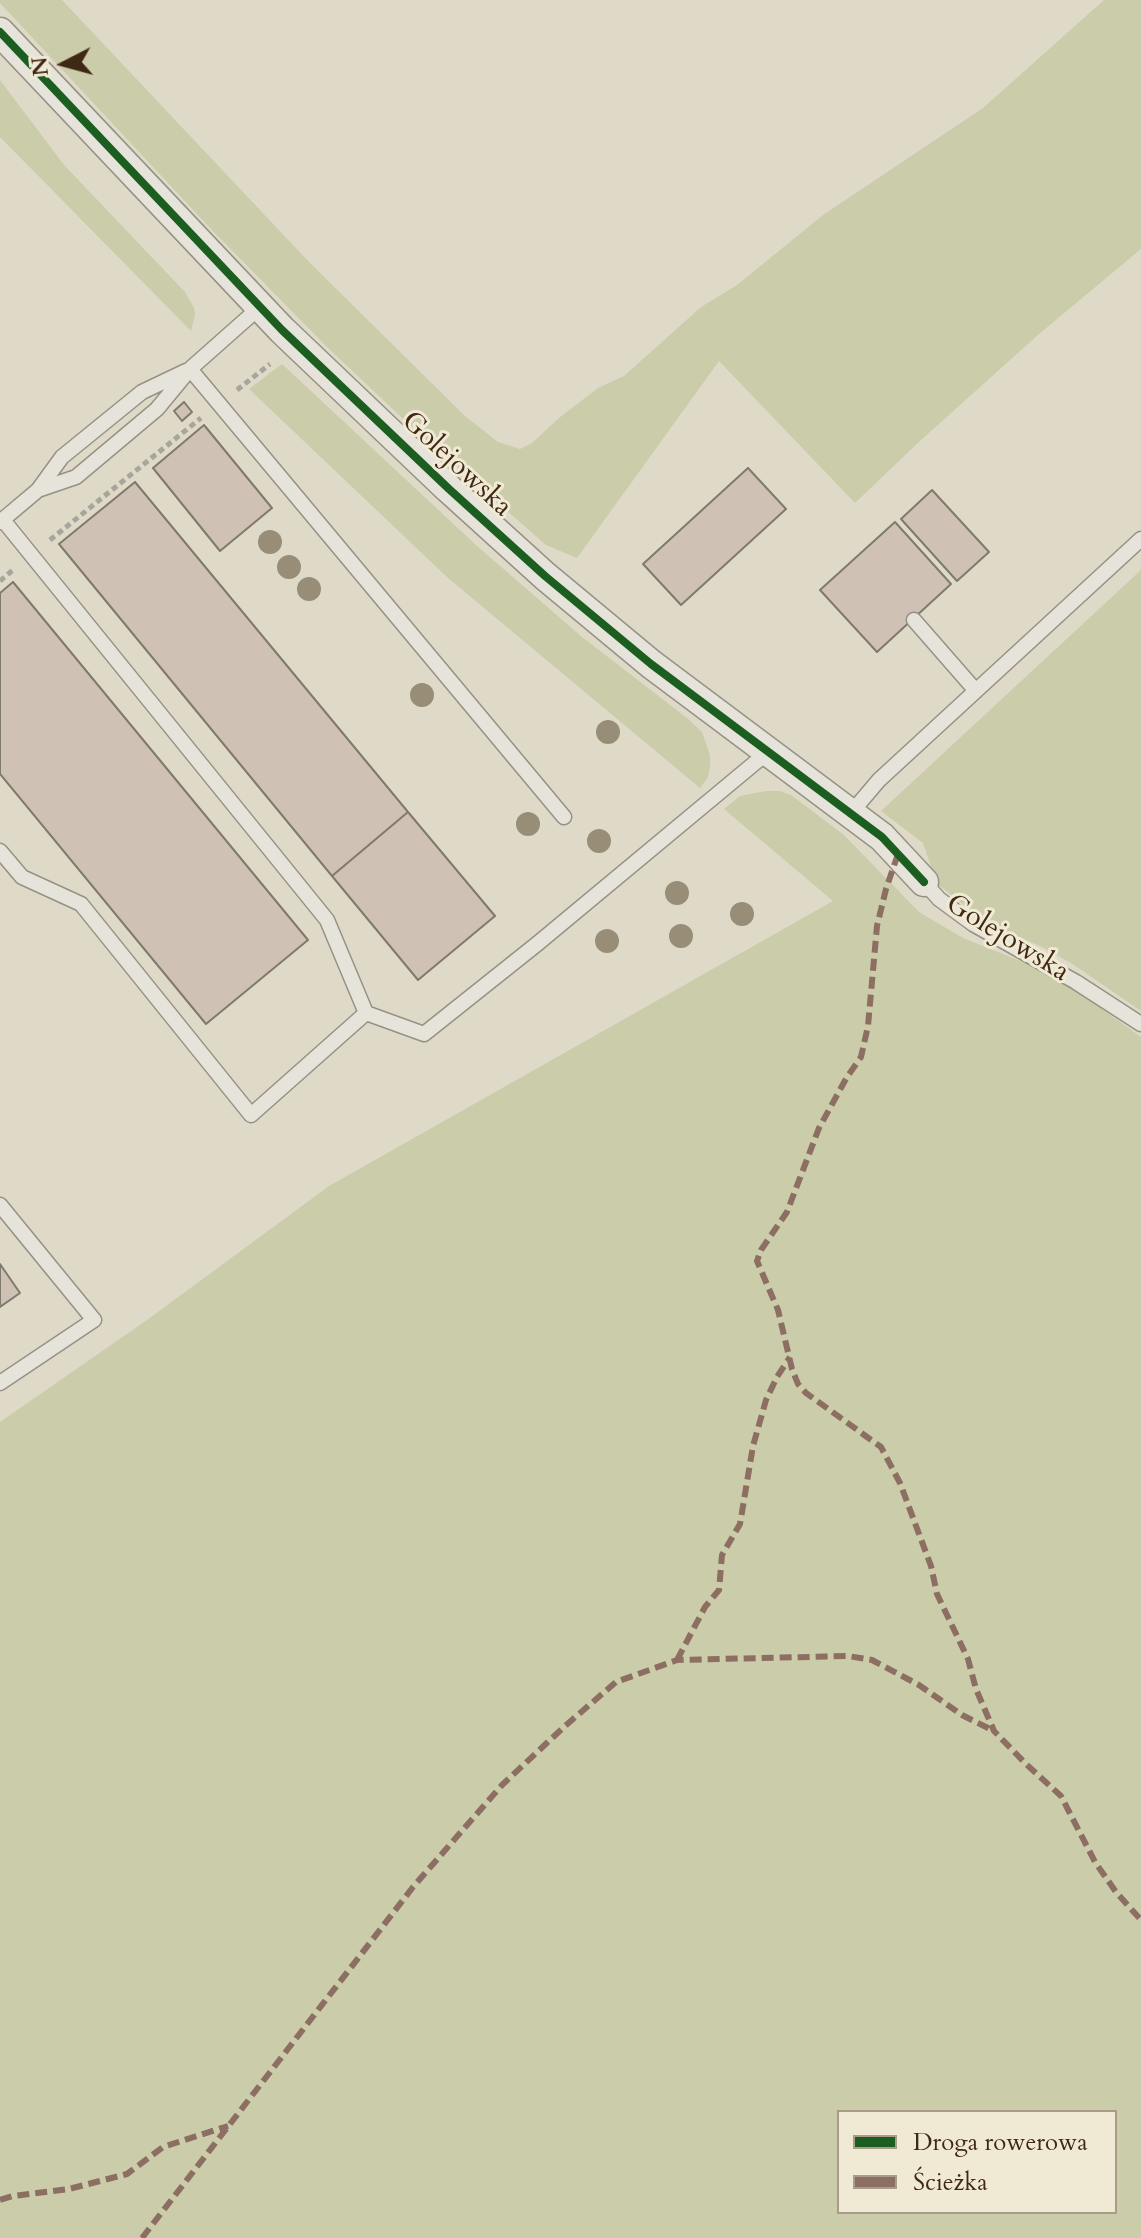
<!DOCTYPE html>
<meta charset="utf-8">
<style>
body{margin:0}
#map{position:relative;width:1141px;height:2238px;overflow:hidden;background:#dfdac8;font-family:Cardo,serif}
canvas{display:block}
.legend{position:absolute;left:837px;top:2110px;width:280px;height:104px;box-sizing:border-box;background:#f0ead5;border:2px solid #aa9c89;margin:0;padding:10px 14px;list-style:none;font-size:24px;color:#402816}
.legend li{display:flex;align-items:center;gap:16px;height:40px}
.legend b{width:40px;border:2px solid #aa9c89}
.north{position:absolute;left:24px;top:24px;width:80px;height:80px;-webkit-text-stroke:6px #f0ead5;paint-order:stroke;rotate:264deg;font-size:22px;font-weight:700;line-height:32px;text-align:center;color:#402816}
.north::after{content:'';display:block;margin:auto;width:28px;height:36px;background:#402816;clip-path:polygon(50% 0,100% 100%,50% 72%,0 100%)}
</style>
<div id="map">
<canvas width="1141" height="2238"></canvas>
<ul class="legend">
<li><b style="height:10px;background:#1b5e20"></b>Droga rowerowa</li>
<li><b style="height:10px;background:#8d6e63"></b>Ścieżka</li>
</ul>
<div class="north">N</div>
</div>
<script>
const context = document.querySelector('canvas').getContext('2d');
context.lineJoin = 'round';
function paint(path, color) { context.fillStyle = color; context.fill(path, 'evenodd'); }
const shape = rows => new Path2D(rows.map(r => 'M' + r).join(''));
function stroke(path, color, width, dash) { context.strokeStyle = color; context.lineWidth = width; context.lineCap = dash ? 'butt' : 'round'; context.setLineDash(dash || []); context.stroke(path); }
function drawText(font, color, halo, rows, align = 'center') {
  context.font = font + ' Cardo,serif'; context.lineWidth = 6; context.setLineDash([]); context.textBaseline = 'middle'; context.strokeStyle = halo; context.fillStyle = color; for (const [text, x, y, turn = 0] of rows) {
    context.save(); context.translate(x, y); context.rotate((+turn || 0) * Math.PI / 180); context.textAlign = isNaN(turn) ? turn : align; if (halo) context.strokeText(text, 0, 0); context.fillText(text, 0, 0); context.restore();
  }
}
const green = shape([
 [0,0,62,0,309,262,465,416,498,442,520,449,532,443,559,418,598,388,624,376,701,307,737,285,823,215,983,108,1104,0,1141,0,1141,249,1039,334,921,440,855,503,719,361,577,558,546,545,416,431,326,346,210,228,0,3],
 [0,80,64,165,185,292,194,308,195,315,191,331,0,137],
 [282,364,477,546,582,637,687,718,702,732,710,755,710,767,708,777,700,788,448,578,249,389],
 [1141,570,1141,1011,1071,963,1040,946,992,926,937,884,923,843,881,811],
 [766,791,780,791,791,795,844,835,919,912,963,938,1028,964,1066,983,1141,1037,1141,2238,0,2238,0,1422,147,1320,329,1186,833,901,724,809,740,796],
 [839,2112,1115,2112,1115,2212,839,2212]
]);
const building = shape([
 [184,402,192,412,182,421,174,411,184,402],
 [204,425,272,508,220,551,153,468,204,425],
 [748,468,786,509,681,605,643,564,748,468],
 [135,482,408,812,332,876,59,544,135,482],
 [932,490,989,552,957,581,901,519,932,490],
 [895,522,951,584,877,652,820,590,895,522],
 [13,582,308,940,206,1024,0,774,0,593,13,582],
 [408,812,495,916,418,980,332,876,408,812],
 [0,1264,20,1293,0,1307,0,1264]
]);
const path = shape([
 [237,390,270,364],
 [50,540,201,418],
 [0,581,14,569]
]);
const service = shape([
 [190,369,564,817],
 [38,490,76,477,157,409,190,369,260,307],
 [3,520,327,920,366,1013,424,1034,537,944,768,752],
 [0,522,38,490,62,457,142,392,186,371],
 [914,620,976,691],
 [851,813,879,780,1141,539],
 [0,851,22,877,81,904,251,1115,366,1013],
 [924,882,939,899,973,924,1076,982,1141,1024],
 [0,1205,94,1320,0,1383]
]);
const minor = shape([
 [0,32,282,330,449,489,545,576,651,664,882,837,924,882]
]);
const quiet = shape([
 [898,854,886,889,877,926,868,1026,861,1057,847,1077,819,1128,787,1212,761,1250,757,1261,778,1310,792,1369,798,1384,806,1393,881,1447,900,1483,931,1566,937,1594,968,1659,976,1689,994,1731,1026,1764,1061,1796,1095,1862,1116,1892,1141,1920],
 [677,1660,705,1607,719,1590,722,1555,740,1524,753,1446,766,1400,777,1377,790,1357],
 [0,2200,13,2196,69,2189,127,2174,163,2147,228,2126],
 [142,2238,413,1887,502,1785,565,1726,616,1682,677,1660,848,1656,872,1660,919,1685,962,1715,994,1731]
]);
const cycleway = shape([
 [0,32,282,330,449,489,545,576,651,664,882,837,924,882]
]);
const trees = [
 [270,542],
 [289,567],
 [309,589],
 [422,695],
 [608,732],
 [528,824],
 [599,841],
 [677,893],
 [742,914],
 [681,936],
 [607,941]
];
const streetNames = [
 ["Golejowska",456,465,43],
 ["Golejowska",1007,939,32]
];
paint(green, '#caccaa');
paint(building, '#d0c1b5');
stroke(building, '#80796e', 2);
stroke(service, '#979185', 17);
stroke(minor, '#979185', 31);
stroke(path, '#a9a49c', 5, [6, 4]);
stroke(service, '#e6e3db', 14);
stroke(minor, '#e6e3db', 28);
stroke(quiet, '#8d6e63', 6, [12, 6]);
stroke(cycleway, '#1b5e20', 8);
context.fillStyle = '#988d77';
for (const [x, y] of trees) { context.beginPath(); context.arc(x, y, 12, 0, 2 * Math.PI); context.fill(); }
drawText('28px', '#402816', '#f0ead5', streetNames);
</script>
